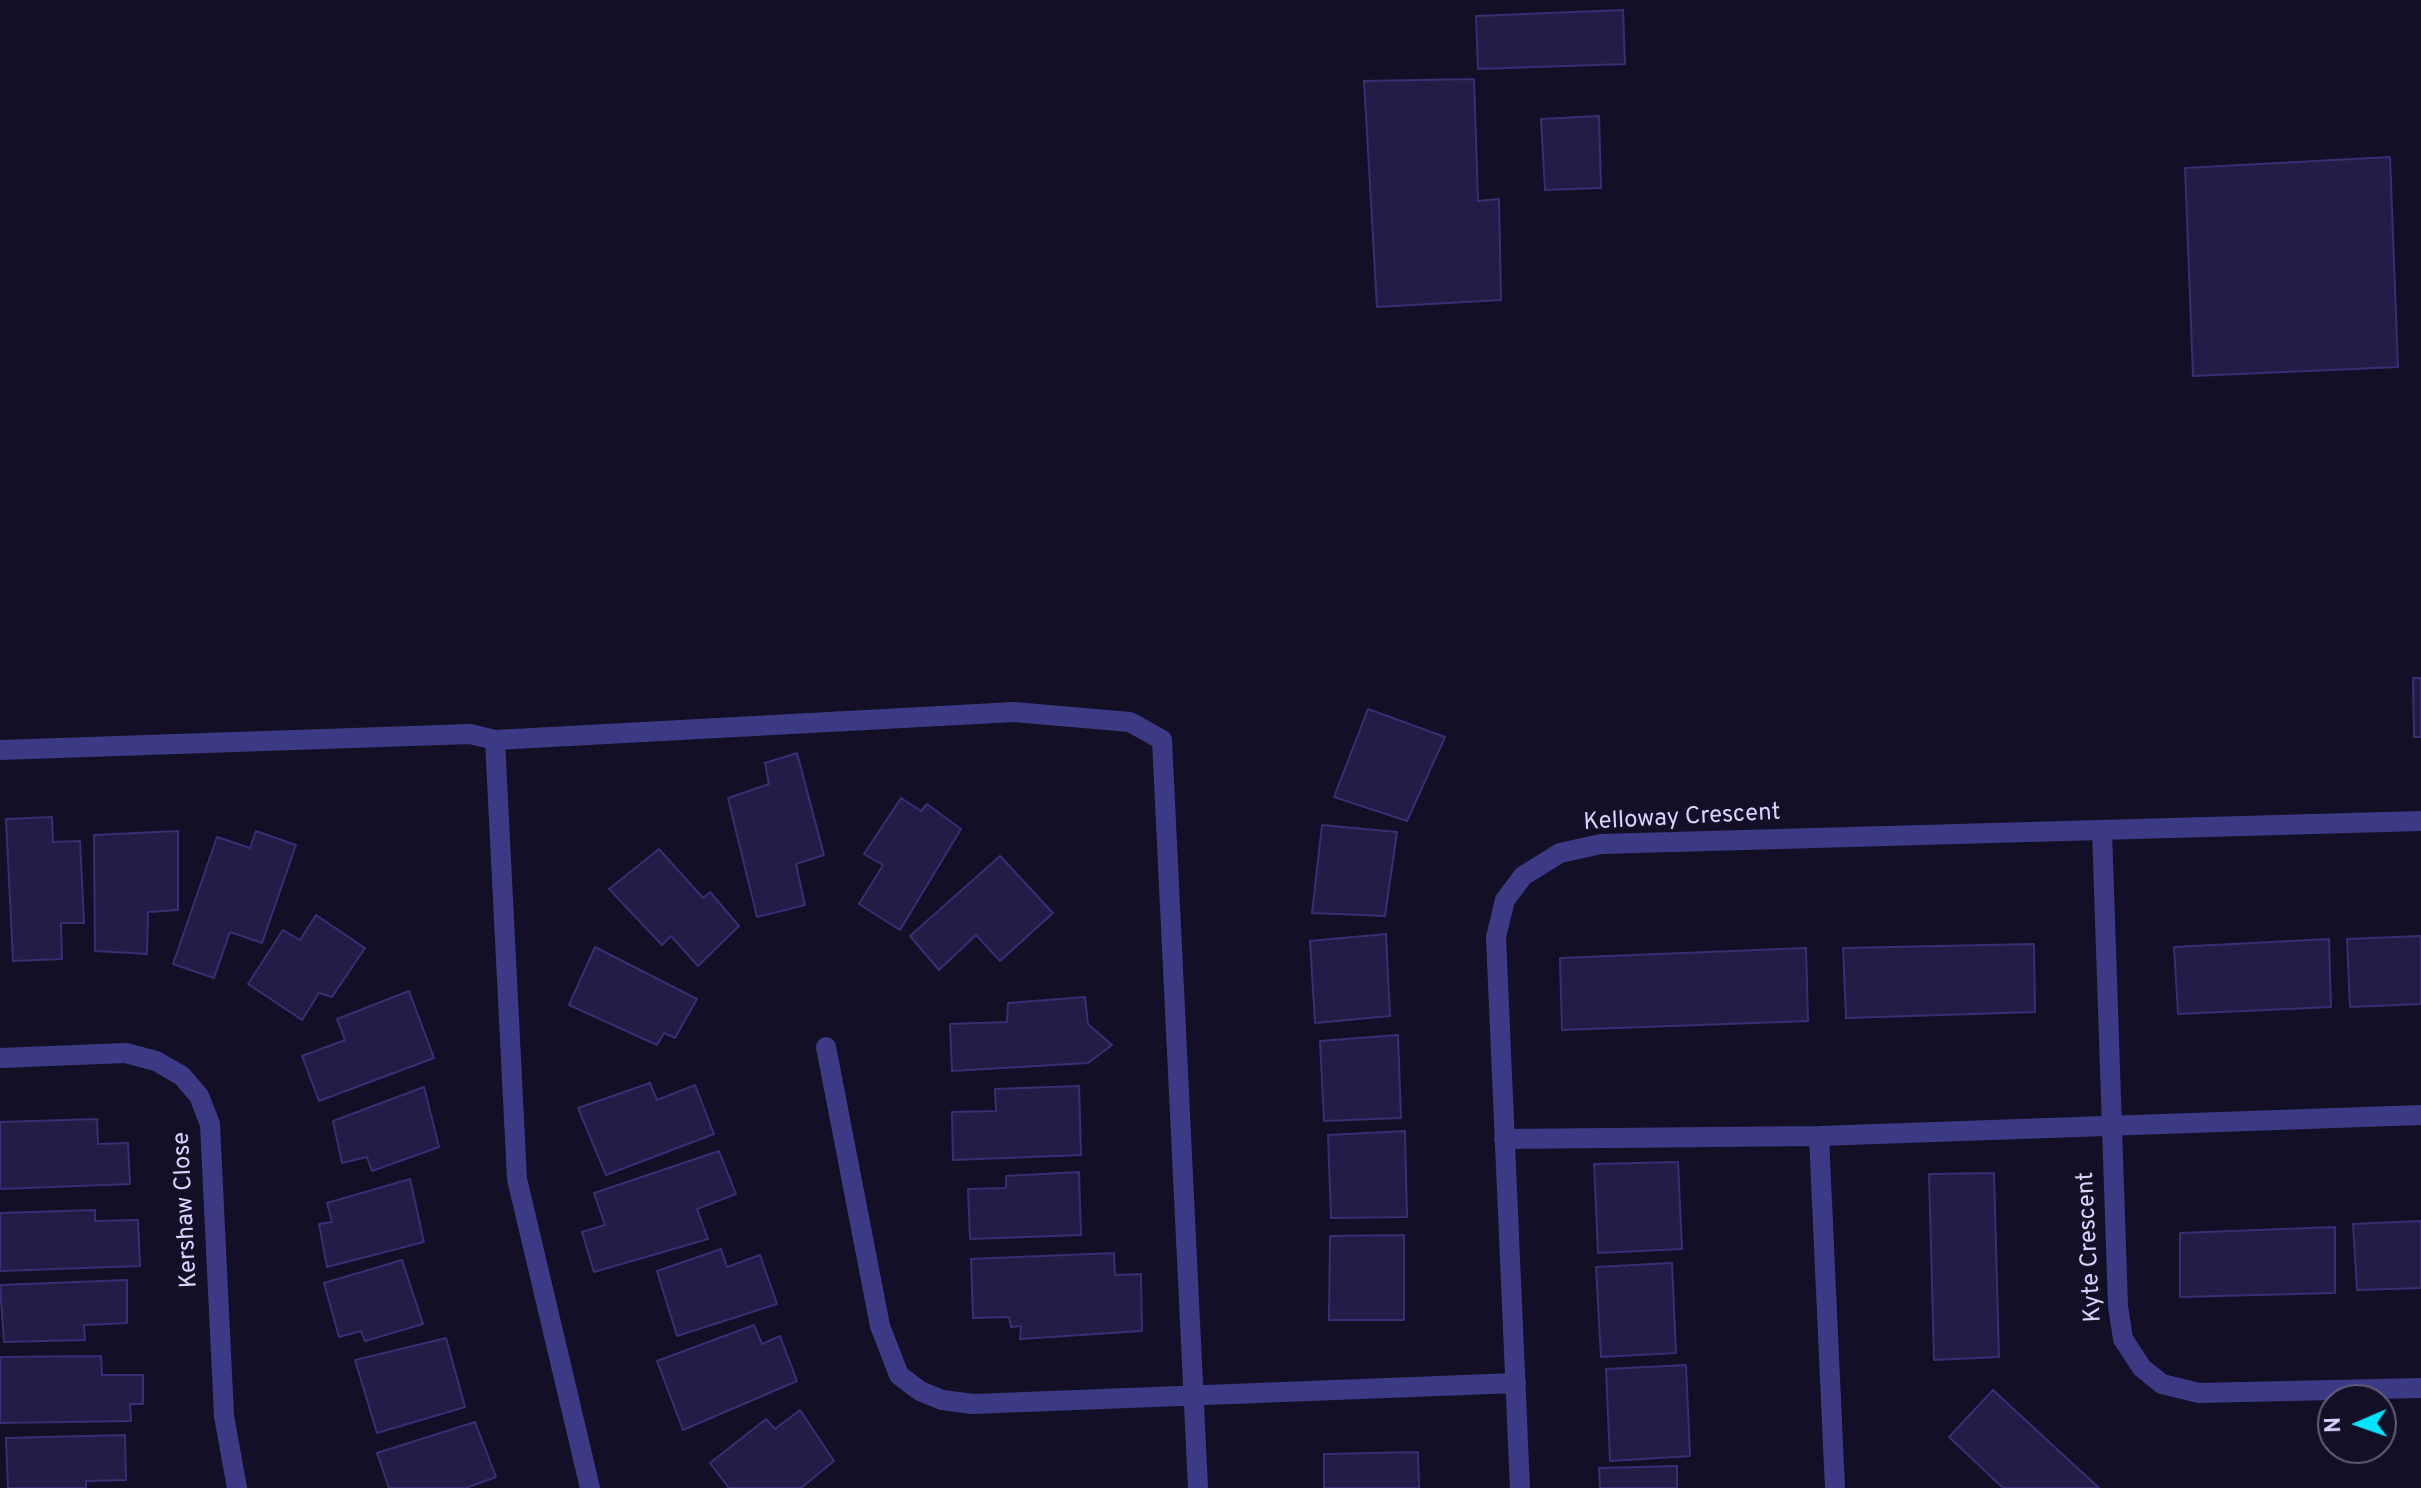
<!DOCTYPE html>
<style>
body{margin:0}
#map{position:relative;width:2421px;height:1488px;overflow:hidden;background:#130f26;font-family:Overpass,sans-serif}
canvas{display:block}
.north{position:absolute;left:2317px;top:1384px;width:80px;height:80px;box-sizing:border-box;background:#130f26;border:2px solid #625e7d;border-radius:50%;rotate:268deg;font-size:22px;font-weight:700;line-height:32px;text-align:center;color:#d9d4ff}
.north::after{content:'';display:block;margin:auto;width:28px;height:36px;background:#00e5ff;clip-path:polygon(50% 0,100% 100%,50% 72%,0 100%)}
</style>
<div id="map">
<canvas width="2421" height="1488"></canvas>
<div class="north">N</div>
</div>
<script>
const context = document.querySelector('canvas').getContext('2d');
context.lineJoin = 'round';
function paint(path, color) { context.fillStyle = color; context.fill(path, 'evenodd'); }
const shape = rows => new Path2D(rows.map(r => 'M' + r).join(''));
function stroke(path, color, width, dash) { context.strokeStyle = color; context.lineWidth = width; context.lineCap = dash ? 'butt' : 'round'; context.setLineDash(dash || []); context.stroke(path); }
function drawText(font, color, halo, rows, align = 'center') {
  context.font = font + ' Overpass,sans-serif'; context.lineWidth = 7; context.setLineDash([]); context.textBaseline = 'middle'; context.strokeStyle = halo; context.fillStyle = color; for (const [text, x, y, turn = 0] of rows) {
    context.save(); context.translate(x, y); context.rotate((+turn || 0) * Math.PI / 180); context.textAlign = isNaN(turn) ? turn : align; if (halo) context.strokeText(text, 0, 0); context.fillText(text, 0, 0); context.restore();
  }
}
const building = shape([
 [1623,10,1625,64,1478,69,1476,16,1623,10],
 [1474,79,1478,201,1499,199,1501,300,1377,307,1364,81,1474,79],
 [1599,116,1601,188,1545,190,1541,119,1599,116],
 [2390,157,2398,367,2193,376,2185,168,2390,157],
 [2413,678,2421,678,2421,737,2414,737,2413,678],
 [1368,709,1445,737,1407,821,1334,797,1368,709],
 [797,753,824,855,796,864,805,905,757,917,728,798,769,784,765,763,797,753],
 [901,798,921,811,927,804,961,829,900,930,859,904,883,865,864,854,901,798],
 [52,817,53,842,80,841,84,923,61,923,62,959,13,961,6,819,52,817],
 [1322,825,1397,832,1385,916,1312,913,1322,825],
 [178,831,178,910,148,912,147,954,95,951,94,835,178,831],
 [256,831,296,845,262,943,230,932,214,978,173,964,217,837,250,848,256,831],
 [659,849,703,898,710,892,739,926,698,966,671,936,662,945,609,889,659,849],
 [1000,856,1053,913,1000,961,976,935,939,970,910,936,1000,856],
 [316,915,365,948,332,997,319,993,302,1020,248,984,283,930,300,940,316,915],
 [1386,934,1390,1016,1315,1023,1310,941,1386,934],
 [2421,936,2421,1004,2350,1007,2347,939,2421,936],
 [2329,939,2331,1007,2178,1014,2174,947,2329,939],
 [2034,944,2035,1012,1846,1018,1843,948,2034,944],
 [595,947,697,999,675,1038,664,1033,657,1045,569,1005,595,947],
 [1806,948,1808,1021,1562,1030,1560,958,1806,948],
 [409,991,434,1058,319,1101,302,1056,345,1040,337,1019,409,991],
 [1085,997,1088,1024,1112,1045,1088,1063,952,1071,950,1024,1007,1022,1008,1003,1085,997],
 [1398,1035,1401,1118,1324,1121,1320,1041,1398,1035],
 [650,1083,657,1100,695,1085,714,1134,606,1175,578,1108,650,1083],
 [1079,1086,1081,1155,953,1160,952,1112,996,1111,995,1089,1079,1086],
 [424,1087,439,1147,372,1171,367,1157,342,1163,333,1121,424,1087],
 [97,1119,98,1144,128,1143,130,1184,0,1189,0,1122,97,1119],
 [1405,1131,1407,1217,1331,1218,1328,1135,1405,1131],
 [719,1151,736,1194,697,1209,708,1239,594,1272,582,1232,605,1225,594,1193,719,1151],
 [1678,1162,1682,1249,1598,1253,1594,1164,1678,1162],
 [1079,1172,1081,1235,970,1239,968,1189,1006,1188,1006,1176,1079,1172],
 [1994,1173,1999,1357,1934,1360,1929,1174,1994,1173],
 [410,1179,424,1242,327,1267,319,1224,332,1222,327,1203,410,1179],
 [95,1210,95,1221,138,1220,140,1266,0,1271,0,1213,95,1210],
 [2421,1221,2421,1288,2357,1290,2353,1224,2421,1221],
 [2335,1227,2335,1293,2180,1297,2180,1233,2335,1227],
 [1404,1235,1404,1320,1329,1320,1330,1236,1404,1235],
 [721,1249,727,1267,760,1255,777,1304,677,1336,657,1271,721,1249],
 [1114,1253,1115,1275,1141,1274,1142,1331,1020,1339,1021,1326,1011,1327,1009,1317,973,1318,971,1259,1114,1253],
 [402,1260,423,1324,365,1341,361,1331,339,1337,324,1283,402,1260],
 [1672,1263,1676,1353,1601,1357,1596,1267,1672,1263],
 [127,1280,127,1323,84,1325,85,1340,4,1342,0,1285,127,1280],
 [754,1325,762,1344,780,1336,797,1381,683,1430,657,1361,754,1325],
 [446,1338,465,1407,377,1433,355,1360,446,1338],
 [101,1356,102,1375,143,1375,143,1404,130,1404,131,1421,0,1423,0,1357,101,1356],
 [1686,1365,1690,1456,1610,1461,1606,1369,1686,1365],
 [1993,1390,2099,1488,2003,1488,1949,1437,1993,1390],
 [800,1410,834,1461,801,1488,729,1488,710,1463,766,1419,775,1429,800,1410],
 [475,1422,496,1477,466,1488,389,1488,377,1453,475,1422],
 [125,1435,126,1480,86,1481,86,1488,8,1488,6,1438,125,1435],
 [1418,1452,1419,1488,1324,1488,1324,1454,1418,1452],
 [1677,1466,1677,1488,1600,1488,1599,1468,1677,1466]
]);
const lane = shape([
 [495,740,517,1179,590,1488],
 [0,750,470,734,495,740,1014,712,1130,722,1162,740,1198,1488],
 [1819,1136,1835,1488],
 [1504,1139,1819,1136,2421,1115]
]);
const street = shape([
 [2102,831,2118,1306,2123,1339,2142,1368,2162,1384,2199,1393,2421,1388],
 [826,1047,880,1326,899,1375,920,1391,942,1400,973,1404,1516,1383],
 [0,1058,126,1053,156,1061,182,1076,199,1096,210,1124,224,1416,237,1488],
 [1520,1488,1496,937,1505,900,1523,876,1560,853,1601,844,2421,821]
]);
const streetNames = [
 ["Kelloway Crescent",1682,819,-3],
 ["Kershaw Close",187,1210,-93],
 ["Kyte Crescent",2091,1247,-93]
];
paint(building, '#241b47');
stroke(building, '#3b2d73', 2);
stroke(lane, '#3d3a85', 20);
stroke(street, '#3d3a85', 20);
drawText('24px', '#d9d4ff', '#130f26', streetNames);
</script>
